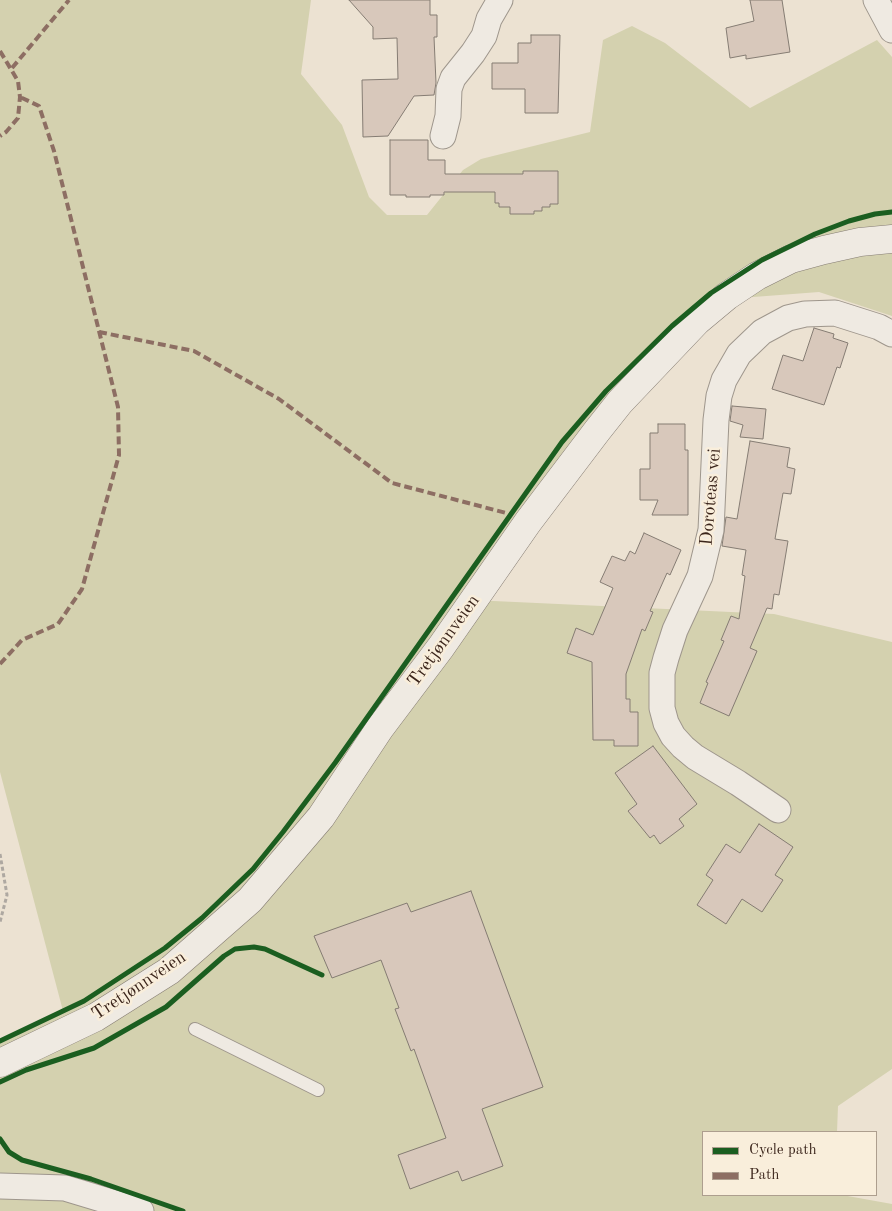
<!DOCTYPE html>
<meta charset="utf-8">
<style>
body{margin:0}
#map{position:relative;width:892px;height:1211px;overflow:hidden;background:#ece2d2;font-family:"Old Standard TT",serif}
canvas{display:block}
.legend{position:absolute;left:702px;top:1131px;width:175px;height:65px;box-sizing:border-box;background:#f9eedb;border:1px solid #ad9e8e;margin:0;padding:6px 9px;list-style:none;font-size:15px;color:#3b251b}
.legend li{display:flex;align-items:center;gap:10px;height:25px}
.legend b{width:25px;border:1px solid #ad9e8e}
</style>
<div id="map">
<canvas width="892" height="1211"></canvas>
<ul class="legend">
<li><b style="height:6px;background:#1b5e20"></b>Cycle path</li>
<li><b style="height:6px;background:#8d6e63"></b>Path</li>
</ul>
</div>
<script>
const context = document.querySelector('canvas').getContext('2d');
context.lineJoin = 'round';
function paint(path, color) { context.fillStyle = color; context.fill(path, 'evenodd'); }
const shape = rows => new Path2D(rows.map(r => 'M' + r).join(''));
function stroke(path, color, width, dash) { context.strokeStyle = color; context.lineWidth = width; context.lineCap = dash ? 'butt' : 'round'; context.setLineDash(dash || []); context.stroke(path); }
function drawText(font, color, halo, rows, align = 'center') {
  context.font = font + ' "Old Standard TT",serif'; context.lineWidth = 5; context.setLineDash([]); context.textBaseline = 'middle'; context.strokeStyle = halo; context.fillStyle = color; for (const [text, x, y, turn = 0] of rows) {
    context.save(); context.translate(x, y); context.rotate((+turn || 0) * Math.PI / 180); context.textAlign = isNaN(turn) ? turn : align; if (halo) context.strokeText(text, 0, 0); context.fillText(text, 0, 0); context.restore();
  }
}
const green = shape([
 [0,0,311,0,301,74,342,125,369,197,387,215,427,215,463,170,481,159,590,132,603,40,632,26,665,43,750,108,877,40,892,57,892,316,819,292,714,300,472,600,774,614,892,642,892,1069,838,1106,837,1132,703,1132,703,1195,842,1195,892,1204,892,1211,0,1211,0,1040,63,1011,0,772]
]);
const building = shape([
 [349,0,430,0,430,15,437,15,437,37,434,37,436,83,434,95,414,96,388,136,363,137,362,80,398,79,397,38,373,39,373,27,349,0],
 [750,0,782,0,790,52,746,59,746,55,730,58,726,28,754,21,750,0],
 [531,35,560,35,558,113,525,113,525,89,492,89,492,63,518,63,518,43,531,43,531,35],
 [390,140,428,140,428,160,445,160,445,174,523,174,523,171,558,171,558,204,550,204,550,207,542,207,542,211,534,211,534,214,510,214,510,207,499,207,499,203,495,203,495,192,444,192,444,195,430,195,430,197,406,197,406,195,390,195,390,140],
 [814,328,834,334,833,338,848,343,840,368,837,367,824,405,772,389,783,355,803,361,814,328],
 [732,406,766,409,763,439,740,437,743,425,730,421,732,406],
 [658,424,685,424,685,450,688,450,688,515,652,515,658,500,640,500,640,469,650,469,650,433,658,433,658,424],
 [750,441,790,448,787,467,795,469,791,494,783,493,775,539,788,541,779,595,774,594,772,609,767,608,750,648,757,651,729,716,700,703,708,683,706,682,724,641,721,640,731,616,739,619,745,576,742,575,746,550,722,546,726,517,737,519,750,441],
 [644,533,681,550,670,575,667,573,650,611,653,612,645,631,642,629,626,674,626,699,630,699,630,712,638,712,638,746,614,746,614,740,593,740,592,662,567,653,576,628,593,635,613,588,600,582,612,556,625,561,630,551,635,554,644,533],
 [653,746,697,804,679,819,684,826,660,844,654,835,650,838,628,811,637,804,615,773,653,746],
 [759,824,793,847,775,875,783,880,762,912,742,899,726,924,697,905,713,880,706,875,726,844,740,853,759,824],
 [471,891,543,1087,482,1109,503,1166,462,1181,458,1171,410,1189,398,1155,446,1138,414,1049,411,1051,395,1009,399,1008,381,960,332,978,314,936,407,903,411,912,471,891]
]);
const path = shape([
 [0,854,7,895,0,922]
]);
const lane = shape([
 [195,1029,318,1090]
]);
const street = shape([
 [876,0,892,30],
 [443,136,448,116,449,89,453,78,473,53,484,36,489,19,500,0],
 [778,810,738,783,695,757,683,747,673,736,666,723,662,708,662,673,666,658,675,630,700,576,711,530,716,420,719,396,724,380,739,354,762,332,788,318,805,314,835,313,879,327,892,334],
 [0,1186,65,1188,141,1211]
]);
const secondary = shape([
 [0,1063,96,1017,169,971,250,900,321,817,380,728,441,647,528,522,597,431,620,402,697,321,727,296,757,276,791,259,824,250,860,242,892,239]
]);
const quiet = shape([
 [0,51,18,81,20,97,18,118,6,132,0,136],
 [12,68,69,0],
 [99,332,194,351,279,399,392,483,510,514],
 [0,664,22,640,58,624,82,589,119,455,118,407,54,151,39,106,20,97]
]);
const cycleway = shape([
 [0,1041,84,1001,165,948,202,918,253,869,283,832,335,763,562,442,606,391,672,326,711,293,762,260,815,234,849,221,875,214,892,212],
 [0,1082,26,1070,94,1048,166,1007,224,956,235,949,254,947,265,949,322,975],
 [0,1139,9,1152,22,1160,91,1179,183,1211]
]);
const streetNames = [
 ["Doroteas vei",711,497,-85],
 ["Tretjønnveien",444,641,-54],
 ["Tretjønnveien",139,986,-34]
];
paint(green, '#d4d1af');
paint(building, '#d8c8bb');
stroke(building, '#857c73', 1);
stroke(lane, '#9e968c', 14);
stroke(street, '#9e968c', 27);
stroke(secondary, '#857c73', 29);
stroke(path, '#aea8a1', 3, [4, 2.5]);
stroke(lane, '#efeae2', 12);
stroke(street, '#efeae2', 25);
stroke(secondary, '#efeae2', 28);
stroke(quiet, '#8d6e63', 4, [8, 4]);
stroke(cycleway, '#1b5e20', 5);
drawText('18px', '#3b251b', '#f9eedb', streetNames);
</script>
